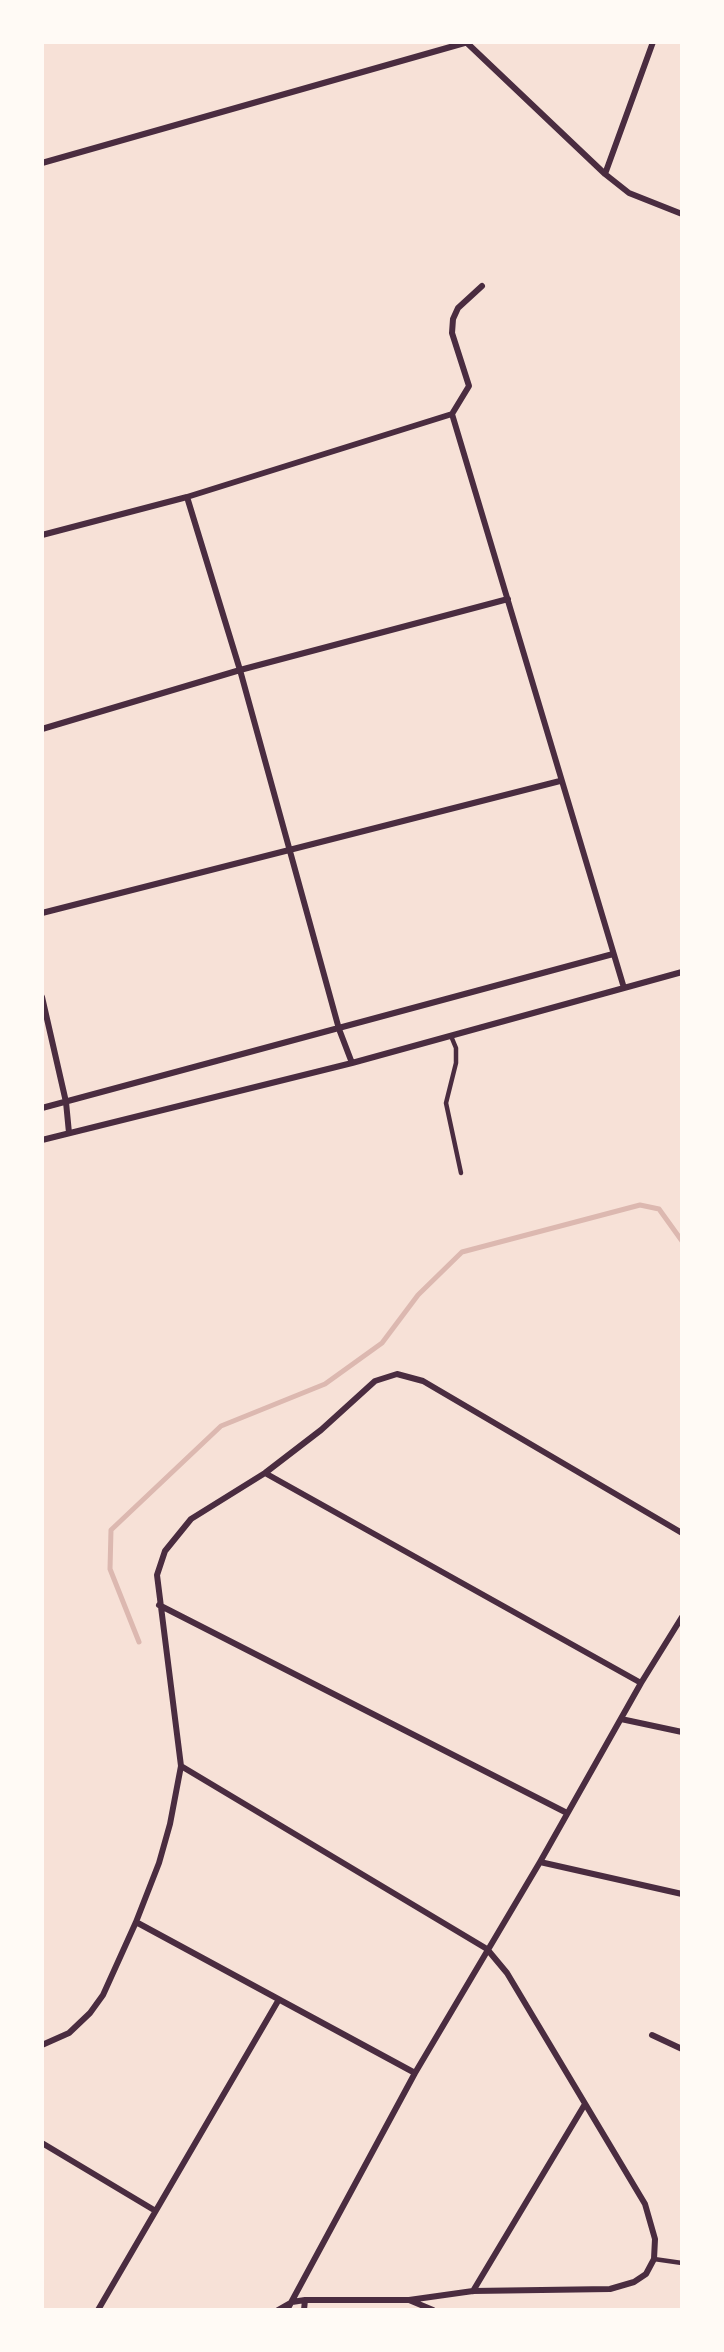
<!DOCTYPE html>
<style>
body{margin:0}
#map{position:relative;width:724px;height:2352px;overflow:hidden;background:#f7e1d7;font-family:"Varela Round",sans-serif}
canvas{display:block}
.frame{position:absolute;inset:0;border:44px solid #fffaf5;pointer-events:none}
</style>
<div id="map">
<canvas width="724" height="2352"></canvas>
<div class="frame"></div>
</div>
<script>
const context = document.querySelector('canvas').getContext('2d');
context.lineJoin = 'round';
const shape = rows => new Path2D(rows.map(r => 'M' + r).join(''));
function stroke(path, color, width, dash) { context.strokeStyle = color; context.lineWidth = width; context.lineCap = dash ? 'butt' : 'round'; context.setLineDash(dash || []); context.stroke(path); }
const stream = shape([
 [139,1642,110,1569,111,1530,221,1426,325,1384,382,1343,418,1295,462,1252,640,1205,659,1209,682,1241]
]);
const service = shape([
 [451,1036,456,1048,456,1063,446,1103,461,1173],
 [654,2259,682,2263]
]);
const minor = shape([
 [466,42,605,174,629,193,682,214],
 [42,163,468,42],
 [605,174,653,42],
 [452,414,624,988],
 [452,414,469,386,452,333,453,319,458,308,482,286],
 [187,497,240,670,339,1029,352,1063],
 [42,535,187,497,452,414],
 [42,729,240,670,508,599],
 [42,913,560,781],
 [42,997,66,1102,69,1133],
 [42,1108,613,954],
 [42,1140,352,1063,682,972],
 [265,1473,641,1683],
 [159,1605,567,1813],
 [621,1719,682,1732],
 [181,1766,487,1949,507,1973,645,2204,655,2239,654,2259,646,2274,634,2282,610,2289,473,2291,409,2300],
 [540,1862,682,1894],
 [136,1922,415,2073],
 [652,2035,682,2049],
 [42,2045,69,2033,90,2013,103,1995,136,1922,159,1863,170,1824,181,1766,157,1575,165,1551,191,1519,265,1473,321,1430,375,1381,397,1374,423,1381,682,1533],
 [42,2143,154,2210],
 [473,2291,585,2104],
 [98,2310,278,2001],
 [278,2310,292,2302,305,2300,409,2300,433,2310],
 [287,2310,415,2073,540,1862,641,1683,682,1617],
 [304,2310,305,2300]
]);
stroke(stream, '#dcb8b0', 5);
stroke(service, '#4a2c40', 4.5);
stroke(minor, '#4a2c40', 6);
</script>
